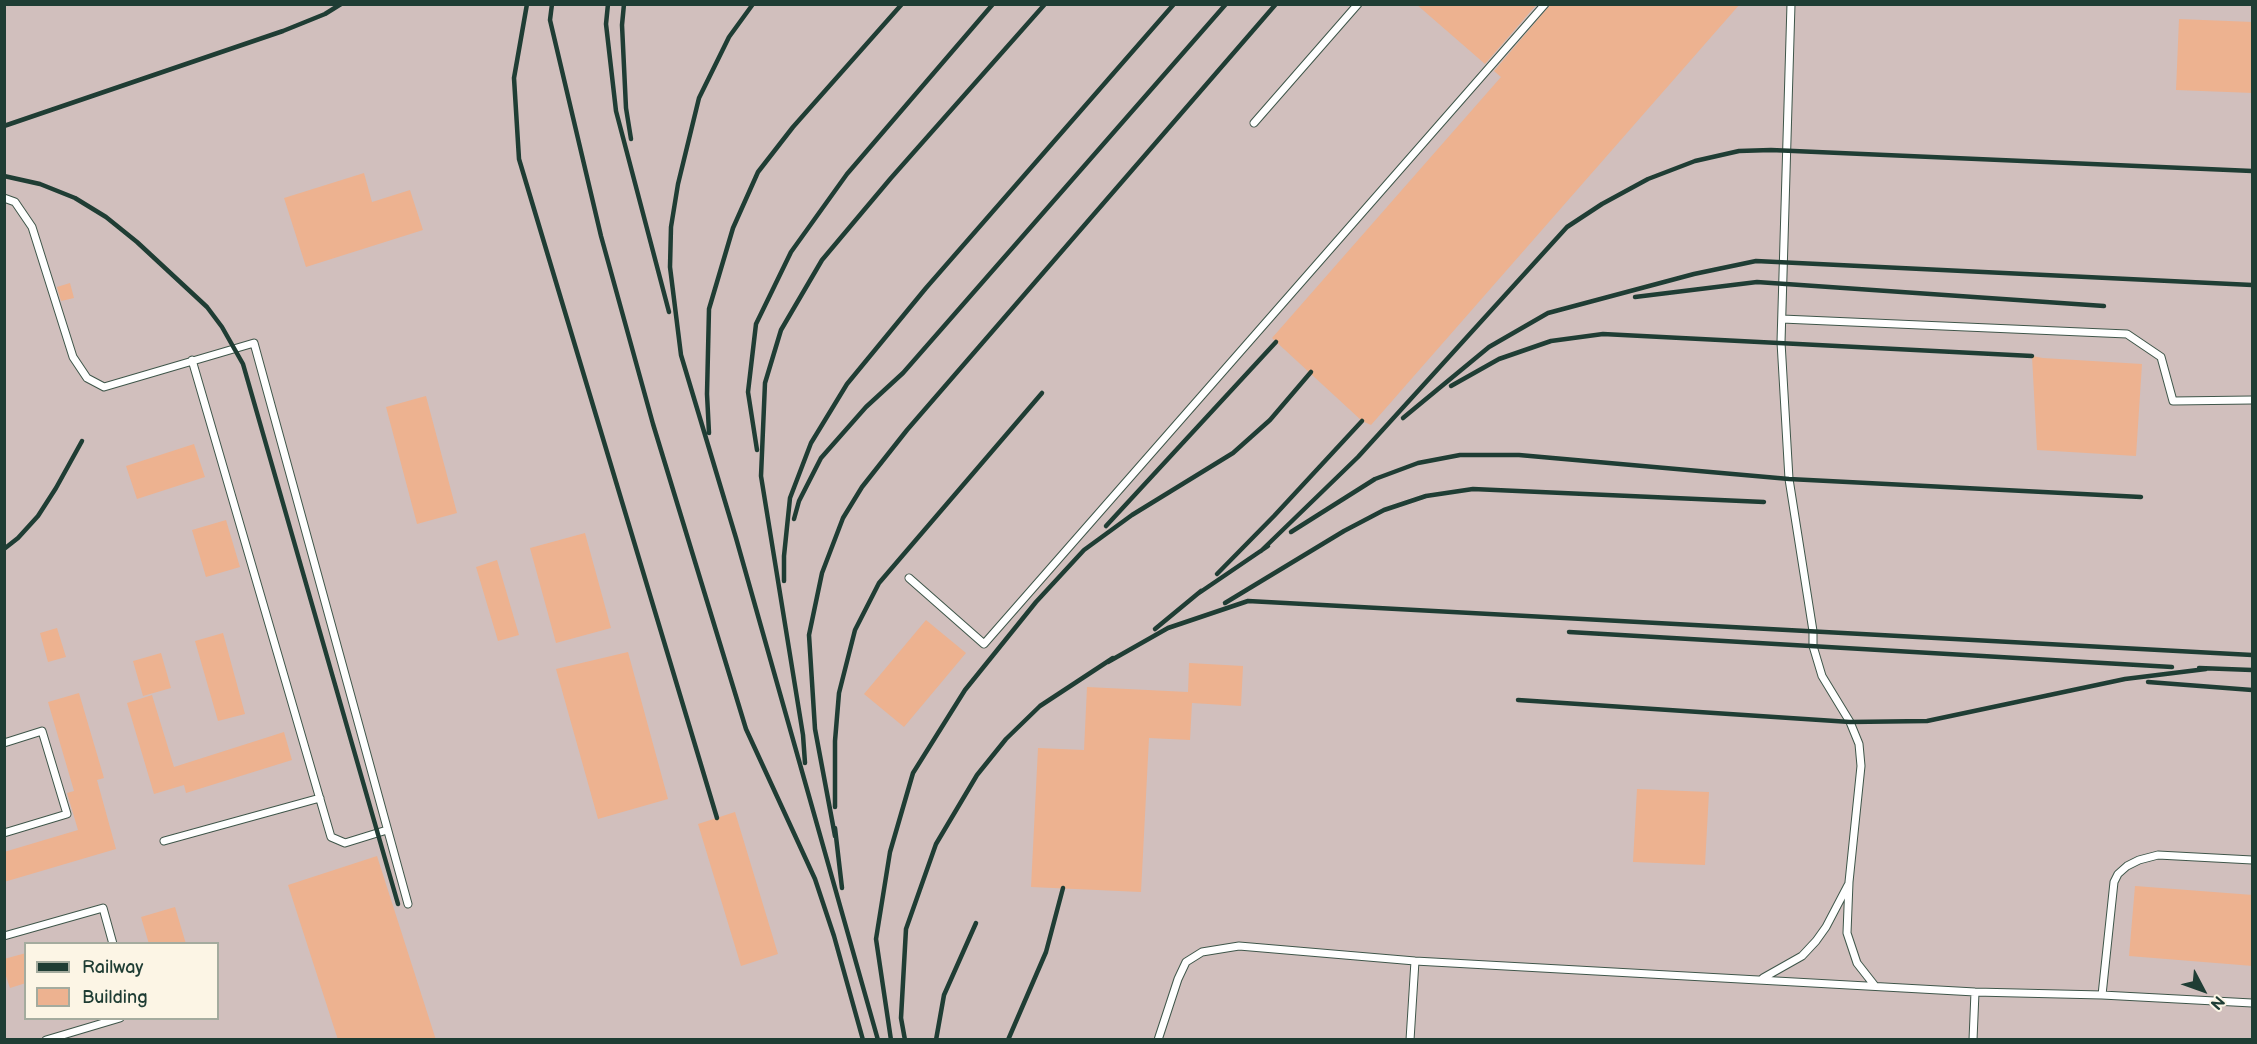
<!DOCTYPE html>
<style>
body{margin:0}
#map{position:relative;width:2257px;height:1044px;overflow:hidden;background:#f3e4c8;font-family:"Balsamiq Sans",sans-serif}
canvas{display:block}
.frame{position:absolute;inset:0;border:6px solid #1f3d34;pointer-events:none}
.legend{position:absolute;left:24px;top:942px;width:195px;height:78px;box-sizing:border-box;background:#fcf5e5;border:2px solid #a4ab9e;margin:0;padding:8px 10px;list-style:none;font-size:18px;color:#1f3d34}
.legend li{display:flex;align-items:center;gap:12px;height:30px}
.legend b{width:30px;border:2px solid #a4ab9e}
.north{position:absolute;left:2173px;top:960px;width:60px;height:60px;-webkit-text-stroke:4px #fcf5e5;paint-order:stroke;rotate:131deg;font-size:16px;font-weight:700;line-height:24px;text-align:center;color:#1f3d34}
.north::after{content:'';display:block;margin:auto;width:21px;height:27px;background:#1f3d34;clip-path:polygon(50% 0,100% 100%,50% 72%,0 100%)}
</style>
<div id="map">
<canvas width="2257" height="1044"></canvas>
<div class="frame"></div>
<ul class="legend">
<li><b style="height:8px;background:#1f3d34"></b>Railway</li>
<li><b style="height:16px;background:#edb290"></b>Building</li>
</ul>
<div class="north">N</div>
</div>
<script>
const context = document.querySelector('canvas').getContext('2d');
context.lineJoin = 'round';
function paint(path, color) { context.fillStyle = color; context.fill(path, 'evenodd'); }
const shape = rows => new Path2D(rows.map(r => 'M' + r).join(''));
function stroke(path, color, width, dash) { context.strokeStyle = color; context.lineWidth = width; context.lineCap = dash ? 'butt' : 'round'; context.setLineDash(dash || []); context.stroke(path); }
const industrial = shape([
 [5,5,2252,5,2252,1039,5,1040],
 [26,944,218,944,218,1018,26,1018]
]);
const building = shape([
 [1416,4,1537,4,1485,64],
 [1551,4,1740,4,1371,425,1362,421,1272,338,1501,77,1494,71],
 [2179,19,2253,22,2253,93,2176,90],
 [364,173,372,202,410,190,423,230,306,267,284,198],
 [70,283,74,298,61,301,57,287],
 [2032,356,2043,358,2142,364,2136,456,2037,450],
 [426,396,457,513,417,524,386,407],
 [194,444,205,477,137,499,126,466],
 [226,520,240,567,206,577,192,530],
 [585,533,611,628,556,643,530,548],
 [497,560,519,635,498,641,476,567],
 [926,620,966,653,904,727,864,694],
 [57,628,66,657,48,662,40,633],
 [223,633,245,714,218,721,195,641],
 [628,652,668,799,598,819,556,669],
 [161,653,171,688,143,696,133,661],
 [1189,663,1243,666,1241,706,1192,703,1190,740,1149,738,1141,892,1031,887,1038,748,1084,750,1087,687,1188,692],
 [79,693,104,778,97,780,116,849,4,882,4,852,78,830,67,793,74,791,48,702],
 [152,695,174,767,284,732,292,760,186,793,184,785,154,794,127,703],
 [1637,789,1709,792,1705,865,1633,862],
 [735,812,778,954,741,966,698,824],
 [377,856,436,1040,338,1040,288,885],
 [2135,886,2253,895,2253,966,2129,956],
 [175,907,186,944,149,944,141,917],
 [26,953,26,983,10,988,4,970,4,959]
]);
const service = shape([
 [1791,4,1781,342,1789,479,1813,631,1813,646,1822,676,1850,722,1859,744,1861,766,1849,882,1847,933,1857,963,1875,986],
 [1254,123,1358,4],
 [4,198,15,202,32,227,73,357,87,378,104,387,254,343,408,904],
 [1782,319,2127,334,2161,357,2173,401,2252,400],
 [192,360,331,837,345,843,387,830],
 [909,578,984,644,1545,4],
 [4,743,42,731,67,814,4,833],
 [164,841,320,798],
 [4,936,103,908,113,944],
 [1763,978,1802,956,1816,941,1826,927,1848,885],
 [2102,995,2114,882,2118,874,2127,866,2139,860,2158,855,2252,860],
 [46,1040,120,1018],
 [1158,1040,1178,979,1186,962,1202,952,1239,946,1415,961,1975,992,2102,995,2252,1003],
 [1410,1040,1415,961],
 [1973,1040,1975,992]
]);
const rail = shape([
 [527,4,514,78,519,159,717,818],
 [552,4,550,20,601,236,653,424,746,729,815,879,834,936,863,1040],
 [608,4,606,24,616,111,669,312],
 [624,4,622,25,626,108,631,139],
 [753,4,729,37,699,98,678,184,671,227,670,267,681,355,736,538,878,1040],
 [4,126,283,31,325,14,341,4],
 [4,176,40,184,75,198,106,217,137,242,207,307,222,327,243,364,398,904],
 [1635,297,1757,282,2104,306],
 [1451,386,1499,359,1551,341,1603,334,2032,356],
 [1403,418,1489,347,1548,313,1694,274,1756,261,2252,285],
 [709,433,707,394,709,309,733,228,758,172,793,127,902,4],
 [757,450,748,392,756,324,791,252,847,174,993,4],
 [794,519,799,501,821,458,866,407,903,373,1226,4],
 [1106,526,1276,342],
 [1291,532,1375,479,1418,463,1460,455,1519,455,1789,479,2141,497],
 [4,549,18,538,38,516,56,488,82,441],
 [1261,551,1358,457,1567,227,1602,204,1648,179,1695,161,1739,151,1771,150,2252,171],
 [1217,574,1274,516,1362,421],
 [784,581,784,556,790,498,811,443,847,384,926,288,1174,4],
 [1196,595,1268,546],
 [1225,603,1344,531,1384,510,1426,496,1473,489,1764,502],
 [1155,629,1201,591],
 [1569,632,2172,667],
 [1108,662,1168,628,1248,601,2252,655],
 [2199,668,2252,670],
 [2148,682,2252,690],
 [1518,700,1850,722,1927,721,2125,679,2206,669],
 [805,763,803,735,761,476,765,383,781,330,822,260,891,178,1045,4],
 [835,807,835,741,839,693,855,630,879,583,1042,393],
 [835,828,842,888],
 [835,836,815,729,809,635,822,573,843,518,862,487,907,430,1276,4],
 [891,1040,876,939,890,852,913,773,965,690,1036,602,1084,550,1132,515,1233,453,1270,420,1311,372],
 [905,1040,901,1018,906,929,936,844,977,775,1006,739,1040,706,1113,658],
 [936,1040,944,995,976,923],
 [1008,1040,1046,952,1063,888]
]);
paint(industrial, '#d1bfbd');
paint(building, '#edb290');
stroke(service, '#3f564a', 9);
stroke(service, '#fff', 7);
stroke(rail, '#1f3d34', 4.5);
</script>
